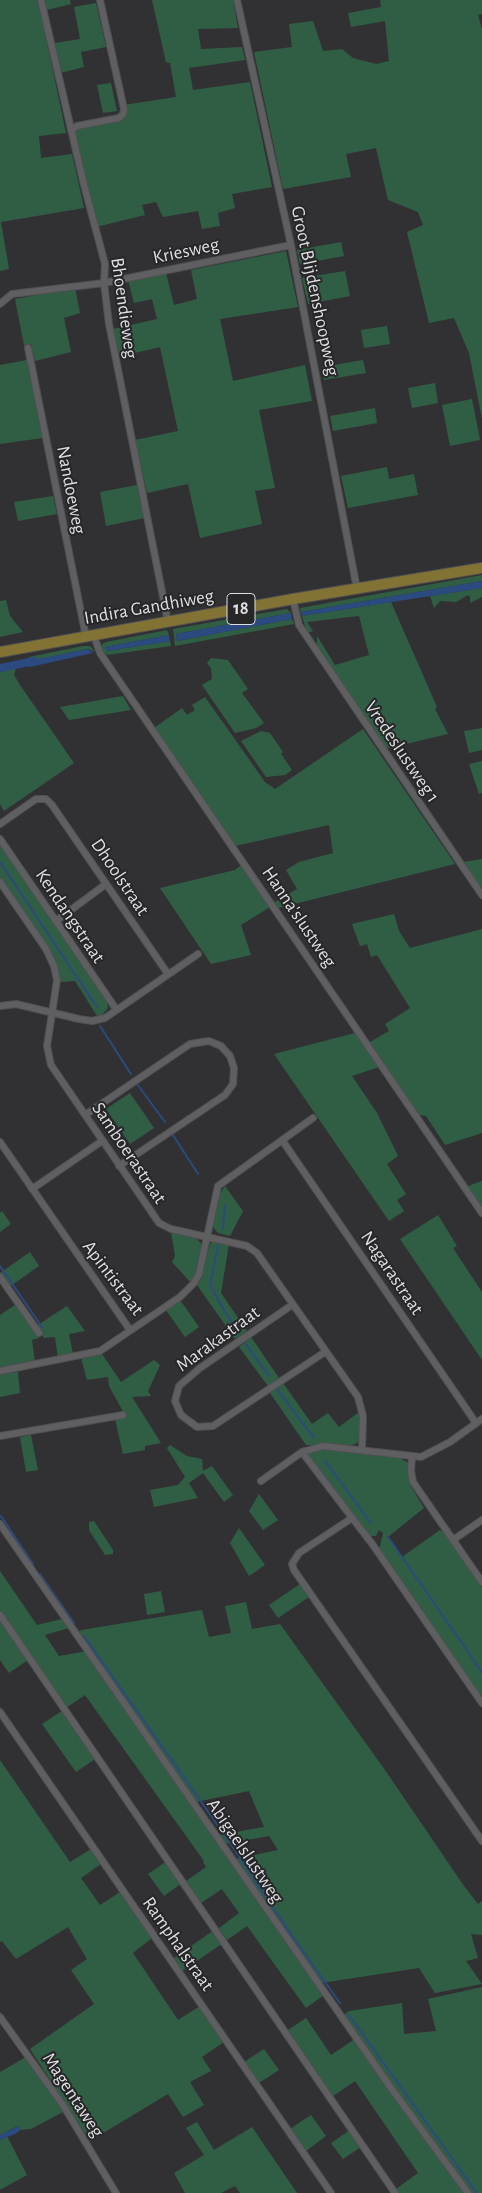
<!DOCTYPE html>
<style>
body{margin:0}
canvas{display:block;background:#313134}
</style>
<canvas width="482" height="2193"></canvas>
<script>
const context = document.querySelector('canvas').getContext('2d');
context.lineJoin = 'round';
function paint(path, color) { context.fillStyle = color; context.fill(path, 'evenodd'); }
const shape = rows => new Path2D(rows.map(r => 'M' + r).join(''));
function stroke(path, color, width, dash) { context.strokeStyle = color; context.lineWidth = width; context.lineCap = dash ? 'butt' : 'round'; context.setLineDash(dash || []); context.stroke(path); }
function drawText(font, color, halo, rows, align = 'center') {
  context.font = font + ' "Alegreya Sans",sans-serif'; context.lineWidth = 4; context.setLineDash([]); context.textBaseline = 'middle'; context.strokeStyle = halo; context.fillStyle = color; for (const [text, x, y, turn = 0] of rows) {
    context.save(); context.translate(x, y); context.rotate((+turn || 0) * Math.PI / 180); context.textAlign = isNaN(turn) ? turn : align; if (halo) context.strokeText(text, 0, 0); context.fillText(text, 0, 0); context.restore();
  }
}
const green = shape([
 [0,0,38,0,66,133,39,136,41,158,72,154,84,208,1,222,9,269,0,271],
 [45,0,70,0,71,4,47,10],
 [152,0,233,0,238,28,198,29,201,49,242,47,245,60,189,68,193,90,250,82,272,187,232,194,235,208,218,213,220,226,202,229,198,211,163,217,156,202,142,205,145,215,96,227,72,131,76,126,121,119,124,105,176,97,170,63,166,62],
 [380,0,482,0,482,14,478,15,482,29,482,419,469,353,454,318,429,323,407,232,423,225,418,212,388,200,376,148,346,154,351,177,283,189,254,52,292,47,289,24,313,21,323,51,342,49,353,58,376,64,389,61,385,21,351,27,348,13,381,7],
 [96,3,106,47,81,52,84,67,60,73,55,43,80,39,74,7],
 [111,83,117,111,103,113,97,85],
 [341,242,344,256,300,264,297,250],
 [286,251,298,307,220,319,233,381,305,365,312,401,259,410,275,488,255,491,262,524,200,538,188,484,147,493,135,440,178,431,160,347,118,357,113,329,157,319,152,299,134,303,128,280,166,273,174,305,197,299,191,270],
 [345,271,350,296,308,304,302,278],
 [75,288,80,313,64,318,71,352,35,361,31,344,24,345,15,299],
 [387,326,390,344,364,348,361,330],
 [27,360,43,438,0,444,0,365],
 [363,360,366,373,324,380,322,367],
 [435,383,438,403,412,408,408,388],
 [472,399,480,440,450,446,442,405],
 [375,408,377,423,333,431,330,416],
 [387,467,389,479,414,474,418,495,348,508,341,476],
 [137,485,144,518,106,526,100,492],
 [53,496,57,514,18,521,14,502],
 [482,575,482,581,301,612,300,608],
 [482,588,482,597,470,603,470,597,468,595,456,602,440,601,434,608,430,596],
 [6,600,10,616,23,632,0,637,0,601],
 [391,602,437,707,435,709,448,734,385,749,317,647,317,636,335,665,369,655,359,616,307,622,313,631,307,633,302,616],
 [287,609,291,613,176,634,177,641,292,619,294,624,175,646,173,629],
 [167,630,169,635,106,647,107,651,170,641,171,646,107,655,102,651,102,644,106,642],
 [83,646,90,646,95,652,88,649,26,662,29,657],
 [211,658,228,660,248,689,242,693,264,723,256,728,235,733,202,685,212,679,211,668,207,663],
 [16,668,14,675,20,685,74,763,4,811,0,804,0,672],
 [123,696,131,710,69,720,60,707],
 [205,697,265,782,275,789,363,729,455,864,278,908,275,902,297,889,286,870,299,862,333,853,329,825,235,846,154,728,182,708,187,715,195,710,192,705],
 [482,728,482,750,469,753,464,731],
 [261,731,270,733,283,752,281,754,292,770,285,775,266,777,241,741],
 [482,761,482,793,479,794,469,764],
 [0,843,106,998,108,1008,102,1015,97,1016,75,981,61,982,57,963,53,955,0,877],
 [482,859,482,889,463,862],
 [241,865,270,907,241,925,251,955,211,964,160,888,235,870],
 [394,914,399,931,410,948,482,929,482,1133,445,1145,426,1116,419,1115,370,1042,389,1031,385,1024,410,1008,377,955,371,957,367,944,360,946,352,924],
 [355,1033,379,1067,352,1076,377,1113,398,1156,387,1164,406,1194,397,1200,404,1211,389,1221,274,1054],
 [130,1093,154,1128,130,1144,106,1109],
 [482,1181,482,1207,468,1186],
 [225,1186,243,1211,230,1236,218,1233,213,1227,217,1198],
 [2,1211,11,1224,0,1232,0,1213],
 [438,1215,457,1246,453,1248,482,1292,482,1360,400,1239],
 [171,1232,193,1236,202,1244,198,1266,191,1283,172,1262,175,1256],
 [214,1240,229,1244,221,1293,247,1331,235,1339,197,1285,201,1279,210,1244],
 [30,1252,39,1266,9,1287,0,1273],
 [180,1300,199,1327,185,1337,166,1310],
 [15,1305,39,1338,32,1340,35,1363,0,1369,0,1315],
 [67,1306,85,1331,69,1334,73,1354,58,1358,55,1337,44,1338,36,1326],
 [251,1337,279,1378,268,1386,239,1347],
 [102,1354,121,1382,154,1360,160,1365,148,1391,151,1396,132,1397,161,1443,145,1446,145,1450,123,1454,115,1419,126,1417,109,1386,108,1377,87,1380,81,1358],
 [18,1372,20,1393,0,1397,0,1373],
 [283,1383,312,1424,328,1413,339,1427,359,1412,360,1439,357,1443,350,1446,306,1445,270,1393],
 [31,1435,38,1470,26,1472,20,1437],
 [170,1445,187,1456,202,1459,203,1471,212,1466,233,1495,224,1502,203,1473,189,1483,198,1498,154,1507,150,1490,178,1485,185,1477,167,1448],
 [324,1449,400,1458,408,1463,410,1485,424,1508,388,1537,402,1557,440,1530,446,1534,482,1587,482,1698,379,1550,383,1533,379,1530,376,1536,368,1536,307,1454],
 [259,1494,278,1520,263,1530,249,1511],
 [94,1521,113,1550,113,1554,105,1555,89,1530,89,1522],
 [239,1528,265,1565,249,1576,230,1543],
 [0,1571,37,1625,62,1619,69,1628,45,1635,59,1656,87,1651,324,1995,306,2008,247,1926,227,1940,219,1928,239,1913,222,1889,201,1903,186,1881,206,1867,203,1862,204,1861,85,1695,66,1708,0,1611],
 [300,1584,309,1597,278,1618,269,1605],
 [161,1591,165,1612,147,1615,144,1594],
 [246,1602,252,1629,280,1624,385,1770,464,1886,478,1904,482,1901,482,1935,471,1934,478,1958,466,1961,482,1984,435,1993,419,1968,321,1983,236,1859,278,1850,269,1836,225,1844,219,1835,264,1827,249,1791,196,1802,78,1632,82,1630,202,1610,209,1637,231,1633,225,1606],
 [0,1619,28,1660,9,1673,0,1660],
 [62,1711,95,1759,76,1772,42,1724],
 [0,1760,70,1862,91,1849,101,1864,81,1878,100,1905,120,1892,152,1938,133,1953,178,2020,200,2006,224,2042,202,2057,211,2071,190,2082,204,2105,183,2117,168,2094,90,2141,30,2049,94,2004,71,1970,87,1959,68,1927,16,1959,2,1941,0,1942],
 [167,1861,182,1883,164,1896,148,1874],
 [214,1930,223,1943,182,1971,174,1958],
 [482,1987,482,2193,471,2193,446,2162,344,2015,349,2011,402,2003,404,2034,436,2031,428,1999],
 [306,2018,331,2055,355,2039,465,2193,398,2193,396,2189,418,2173,355,2081,333,2096,288,2030],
 [264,2049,279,2070,259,2083,244,2062],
 [26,2057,63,2112,31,2129,20,2130,18,2126,0,2135,0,2072],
 [311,2115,326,2136,306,2151,290,2129],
 [197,2122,214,2150,252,2127,297,2193,240,2193,235,2186,221,2193,185,2193,174,2173,204,2155,186,2128],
 [350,2130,361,2147,343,2159,331,2143],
 [7,2136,27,2175,0,2190,0,2140]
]);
const water = shape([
 [482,581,482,588,302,616,301,612],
 [291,613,292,619,177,641,176,634],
 [169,635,170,641,107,651,105,647],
 [88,649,93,653,30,667,27,666,26,662,29,661],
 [13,663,15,663,16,668,0,672,0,665],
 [19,2126,20,2130,17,2133,0,2140,0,2135]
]);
const stream = shape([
 [0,862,97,1007],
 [100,1026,131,1074],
 [137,1084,165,1122],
 [173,1135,198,1174],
 [223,1229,225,1205],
 [218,1246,210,1285,235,1329],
 [0,1266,42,1327],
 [245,1343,269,1376],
 [276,1388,314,1438],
 [325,1461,371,1523],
 [1,1516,33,1564],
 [388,1537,482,1672],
 [40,1574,74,1623],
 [84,1636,224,1834,288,1930,340,2003],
 [349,2015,477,2193]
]);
const canal = shape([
 [0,668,34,661]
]);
const street = shape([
 [41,0,84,185,105,264,104,283,109,324,168,622],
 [237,0,291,245,357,589],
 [71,130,77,126,119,118,123,114,124,109,100,0],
 [0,304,12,294,104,283,291,245],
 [28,348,86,637],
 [293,599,299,625,482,895],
 [94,636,100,653,482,1213],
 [0,824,36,799,46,799,52,805,168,974],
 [0,839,116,1009],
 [0,882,46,949,54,966,57,980,47,1046,51,1065,159,1223,171,1229,247,1246,257,1253,358,1397,363,1416,362,1450],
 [56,921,106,884],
 [0,1006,16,1004,79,1019,92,1021,105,1018,198,954],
 [85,1115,190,1044,209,1041,221,1046,230,1056,234,1068,233,1084,225,1095,119,1166],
 [282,1140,476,1423],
 [0,1142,130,1330],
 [32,1189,102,1141],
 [0,1277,39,1333],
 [292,1305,200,1368,179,1386,175,1401,181,1415,197,1427,213,1426,325,1352],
 [0,1371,100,1351,180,1297,194,1283,199,1274,218,1186,313,1118],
 [0,1436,123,1415],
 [302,1452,373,1545,482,1703],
 [412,1456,411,1471,413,1482,482,1582],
 [261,1481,302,1452,323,1446,421,1457,450,1442,482,1419],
 [352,1518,299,1553,292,1564,294,1570,482,1841],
 [0,1524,391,2088,468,2193],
 [453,1540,482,1520],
 [0,1615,395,2193],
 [0,1712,331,2193],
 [0,2017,63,2105,116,2193]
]);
const primary = shape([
 [0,652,293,599,482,568]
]);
const shields = [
 [241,609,28]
];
const shieldNames = [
 ["18",241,609]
];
const streetNames = [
 ["Kriesweg",186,251,-12],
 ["Groot Blijdenshoopweg",315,291,78],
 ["Bhoendieweg",124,308,82],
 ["Nandoeweg",71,490,79],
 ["Indira Gandhiweg",149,607,-10],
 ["Vredeslustweg 1",402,752,56],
 ["Dhoolstraat",120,877,56],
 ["Kendangstraat",70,916,56],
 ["Hanna'slustweg",299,917,56],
 ["Samboerastraat",129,1153,56],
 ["Nagarastraat",392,1273,56],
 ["Apintistraat",113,1278,53],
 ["Marakastraat",218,1339,-36],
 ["Abigaelslustweg",245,1851,56],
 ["Ramphalstraat",178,1944,55],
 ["Magentaweg",73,2095,57]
];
paint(green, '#305e44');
paint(water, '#2b4a7f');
stroke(stream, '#2b4a7f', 2);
stroke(canal, '#2b4a7f', 8);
stroke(street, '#505053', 8);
stroke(primary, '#505053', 12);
stroke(street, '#5f5f62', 6);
stroke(primary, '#827335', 10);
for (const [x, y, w] of shields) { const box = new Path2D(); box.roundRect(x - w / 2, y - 15.5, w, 31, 4); context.fillStyle = '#27272a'; context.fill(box); stroke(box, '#dfdfe1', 1); }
drawText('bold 18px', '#dfdfe1', null, shieldNames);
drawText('19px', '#dfdfe1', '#27272a', streetNames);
</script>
